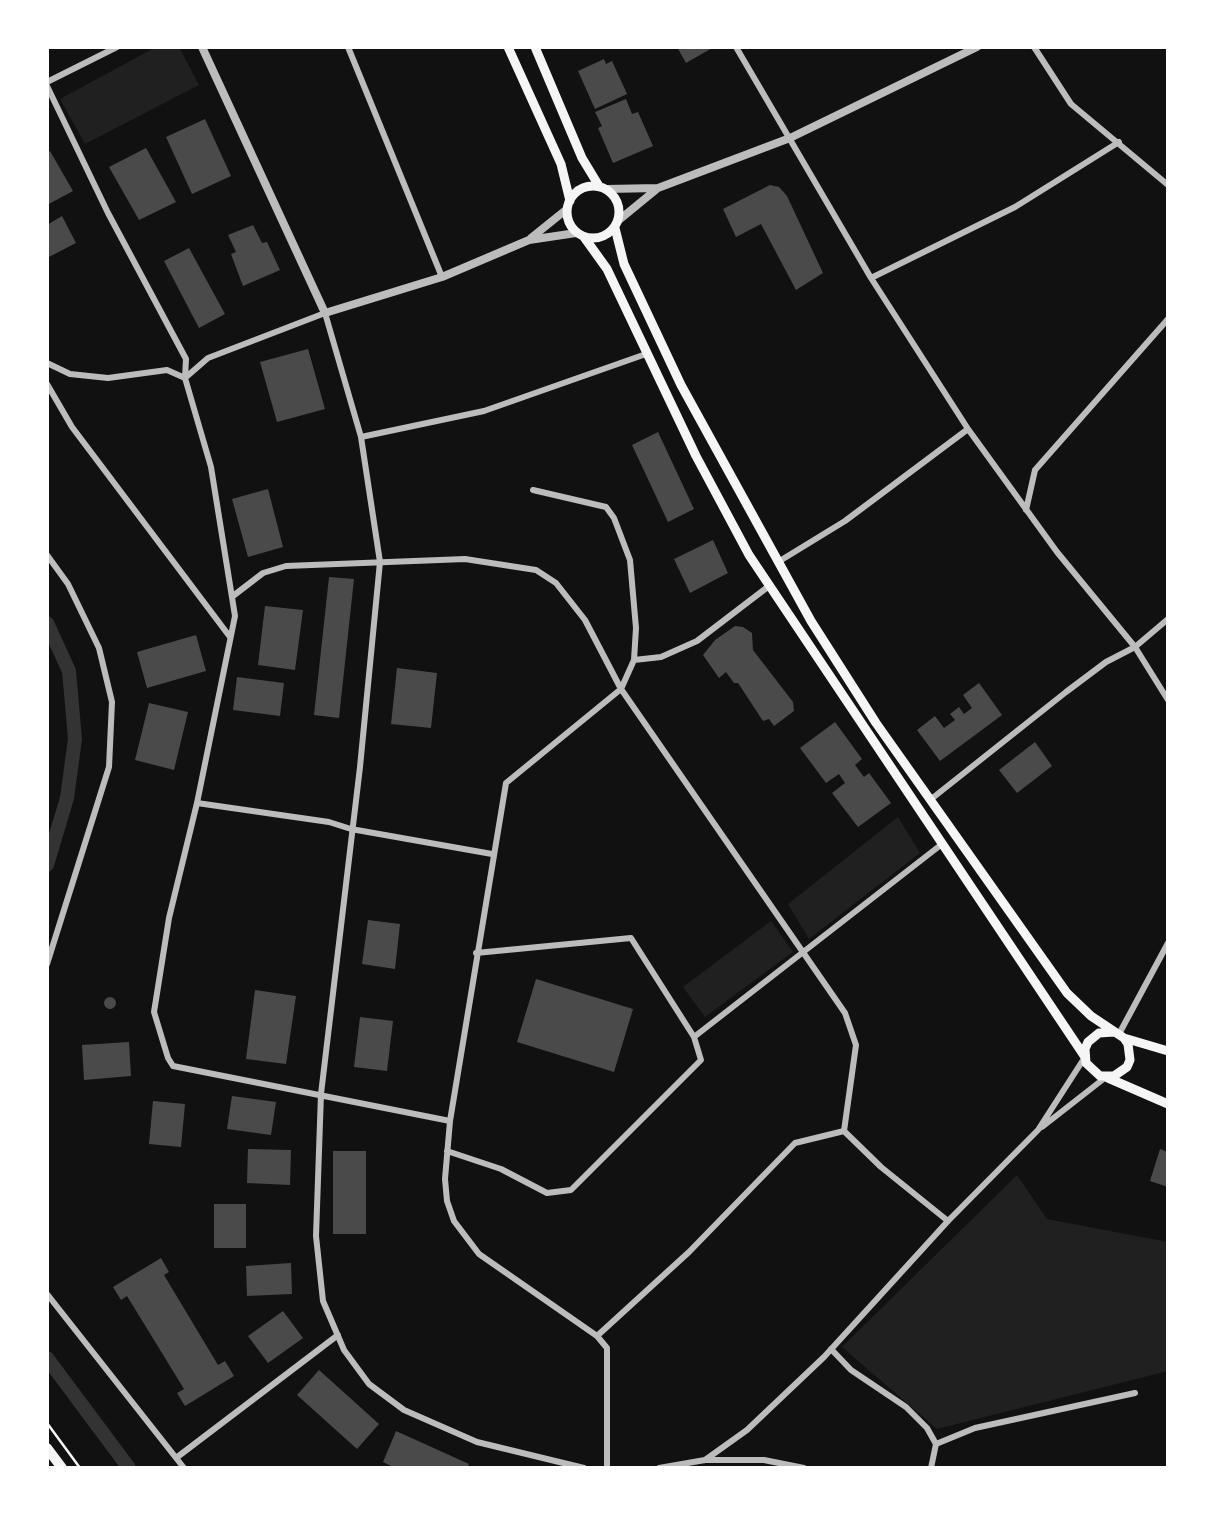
<!DOCTYPE html>
<style>
body{margin:0}
#map{position:relative;width:1215px;height:1515px;overflow:hidden;background:#111;font-family:Rubik,sans-serif}
canvas{display:block}
.frame{position:absolute;inset:0;border:49px solid #fff;pointer-events:none}
</style>
<div id="map">
<canvas width="1215" height="1515"></canvas>
<div class="frame"></div>
</div>
<script>
const context = document.querySelector('canvas').getContext('2d');
context.lineJoin = 'round';
function paint(path, color) { context.fillStyle = color; context.fill(path, 'evenodd'); }
const shape = rows => new Path2D(rows.map(r => 'M' + r).join(''));
function stroke(path, color, width, dash) { context.strokeStyle = color; context.lineWidth = width; context.lineCap = dash ? 'butt' : 'round'; context.setLineDash(dash || []); context.stroke(path); }
const green = shape([
 [156,47,179,47,199,85,85,144,60,99],
 [898,817,920,853,809,939,788,904],
 [771,921,793,952,705,1017,683,987],
 [1017,1175,1047,1219,1168,1242,1168,1371,937,1429,842,1347]
]);
const canal = shape([
 [47,623,69,671,75,739,67,798,47,865],
 [47,1358,129,1468]
]);
const building = shape([
 [677,47,714,47,686,63],
 [604,59,606,64,612,61,627,94,595,109,578,71],
 [626,99,632,114,638,112,653,146,613,163,598,128,602,126,595,112],
 [205,119,231,176,192,194,166,137],
 [146,148,176,202,139,220,109,167],
 [50,151,73,191,47,205,47,153],
 [770,185,779,187,787,196,823,273,796,290,761,224,736,237,723,209],
 [62,216,76,243,47,258,47,225],
 [253,225,262,243,267,242,280,270,243,286,231,254,236,252,228,235],
 [189,248,225,314,199,328,164,261],
 [308,349,325,409,277,422,260,362],
 [658,432,694,509,668,522,632,445],
 [268,489,283,547,248,557,232,499],
 [713,540,728,573,690,593,674,559],
 [329,577,354,579,339,718,314,715],
 [265,606,303,610,295,670,258,665],
 [735,626,743,627,752,633,753,650,793,702,794,711,774,726,769,719,763,721,738,683,734,683,726,672,719,678,703,655,715,640],
 [196,635,206,671,147,688,137,652],
 [397,668,437,673,431,728,391,724],
 [237,677,284,683,280,716,233,710],
 [979,683,1002,715,940,761,917,730,935,716,944,728,955,720,950,714,959,707,964,714,972,708,963,695],
 [149,703,188,712,174,770,135,760],
 [835,722,862,759,855,765,864,777,869,773,891,803,858,827,832,793,845,783,839,774,826,783,800,748],
 [1035,742,1052,766,1017,793,999,770],
 [368,920,400,924,395,969,362,964],
 [536,979,633,1009,614,1072,517,1042],
 [255,990,296,996,286,1064,246,1059],
 '104 1003a6 6 0 1 1 12 0a6 6 0 1 1-12 0Z',
 [360,1017,393,1021,387,1071,354,1067],
 [129,1042,131,1076,84,1080,82,1045],
 [232,1096,276,1102,271,1135,227,1129],
 [153,1101,185,1104,181,1147,149,1144],
 [248,1149,291,1150,290,1185,247,1183],
 [1160,1149,1168,1152,1168,1187,1150,1181],
 [333,1151,366,1151,366,1234,333,1234],
 [214,1204,246,1204,246,1248,214,1248],
 [161,1258,169,1272,164,1275,218,1365,225,1361,234,1376,185,1406,177,1393,184,1389,127,1296,121,1300,113,1287],
 [291,1263,292,1294,247,1296,246,1266],
 [283,1311,303,1338,268,1363,248,1336],
 [319,1370,379,1424,357,1449,297,1395],
 [396,1431,469,1464,467,1468,395,1468,383,1462]
]);
const path = shape([
 [47,1423,80,1468]
]);
const minor = shape([
 [348,47,442,277],
 [736,47,871,278,968,429,1057,552,1135,647,1168,700],
 [1034,47,1071,104,1168,185],
 [47,82,117,47],
 [47,86,108,213,186,359,185,378,208,358,325,313,361,437,380,562,360,767,321,1094,316,1236,323,1301,344,1350,369,1384,404,1410,477,1442,584,1468],
 [871,278,1015,207,1119,142],
 [47,363,70,374,108,378,167,370,185,378,211,467,235,616,197,803,169,918,154,1012,168,1058,173,1066,450,1121],
 [47,384,72,427,230,637],
 [361,437,484,411,646,354],
 [533,490,606,507,614,518,630,560,636,628,634,660],
 [1026,510,1035,470,1168,319],
 [47,555,68,584,99,648,112,702,109,767,47,964],
 [778,562,845,521,968,429],
 [769,586,697,641,661,657,634,660,621,689,845,1013,856,1045,844,1131,881,1167,948,1221],
 [233,596,263,573,286,566,465,559,536,570,556,583,585,620,621,689,506,783,450,1121,445,1179,447,1201,454,1221,479,1254,597,1336,607,1348,607,1468],
 [930,800,1066,692,1106,662,1135,647,1168,619],
 [197,803,329,822,351,829,492,854],
 [476,953,631,938,694,1037],
 [1119,1034,1168,943],
 [1042,1127,1106,1077],
 [447,1151,501,1169,547,1193,571,1190,701,1060,694,1037,942,844],
 [47,1294,184,1468],
 [597,1336,689,1252,795,1143,844,1131],
 [831,1349,851,1370,906,1407,927,1428,936,1444,931,1468],
 [936,1444,975,1428,1135,1393],
 [176,1458,338,1335],
 [705,1460,747,1430,824,1357,948,1221,1038,1130,1085,1057],
 [659,1468,705,1460,764,1460,804,1468]
]);
const tertiary = shape([
 [202,47,325,313,442,277,529,240,576,233],
 [607,189,658,188],
 [619,220,658,188,790,138,977,47],
 [531,238,567,209]
]);
const secondary = shape([
 [508,47,561,164,570,201],
 [535,47,582,158,599,186],
 '567 212a26 26 0 1 1 52 0a26 26 0 1 1-52 0Z',
 [615,228,624,264,681,385,811,621,876,723,1067,993,1091,1016,1124,1038,1128,1044,1130,1060,1127,1067,1114,1076,1100,1076,1086,1063,1085,1049,1088,1042,1099,1033,1114,1032],
 [584,237,607,269,696,456,749,555,1085,1057],
 [1124,1038,1168,1051],
 [1108,1078,1168,1104]
]);
const primary = shape([
 [47,1448,62,1468]
]);
paint(green, '#202020');
stroke(canal, '#333', 14);
paint(building, '#4a4a4a');
stroke(path, '#f5f5f5', 2.5);
stroke(minor, '#bcbcbc', 6);
stroke(tertiary, '#bcbcbc', 8);
stroke(secondary, '#f5f5f5', 9);
stroke(primary, '#f5f5f5', 10);
</script>
